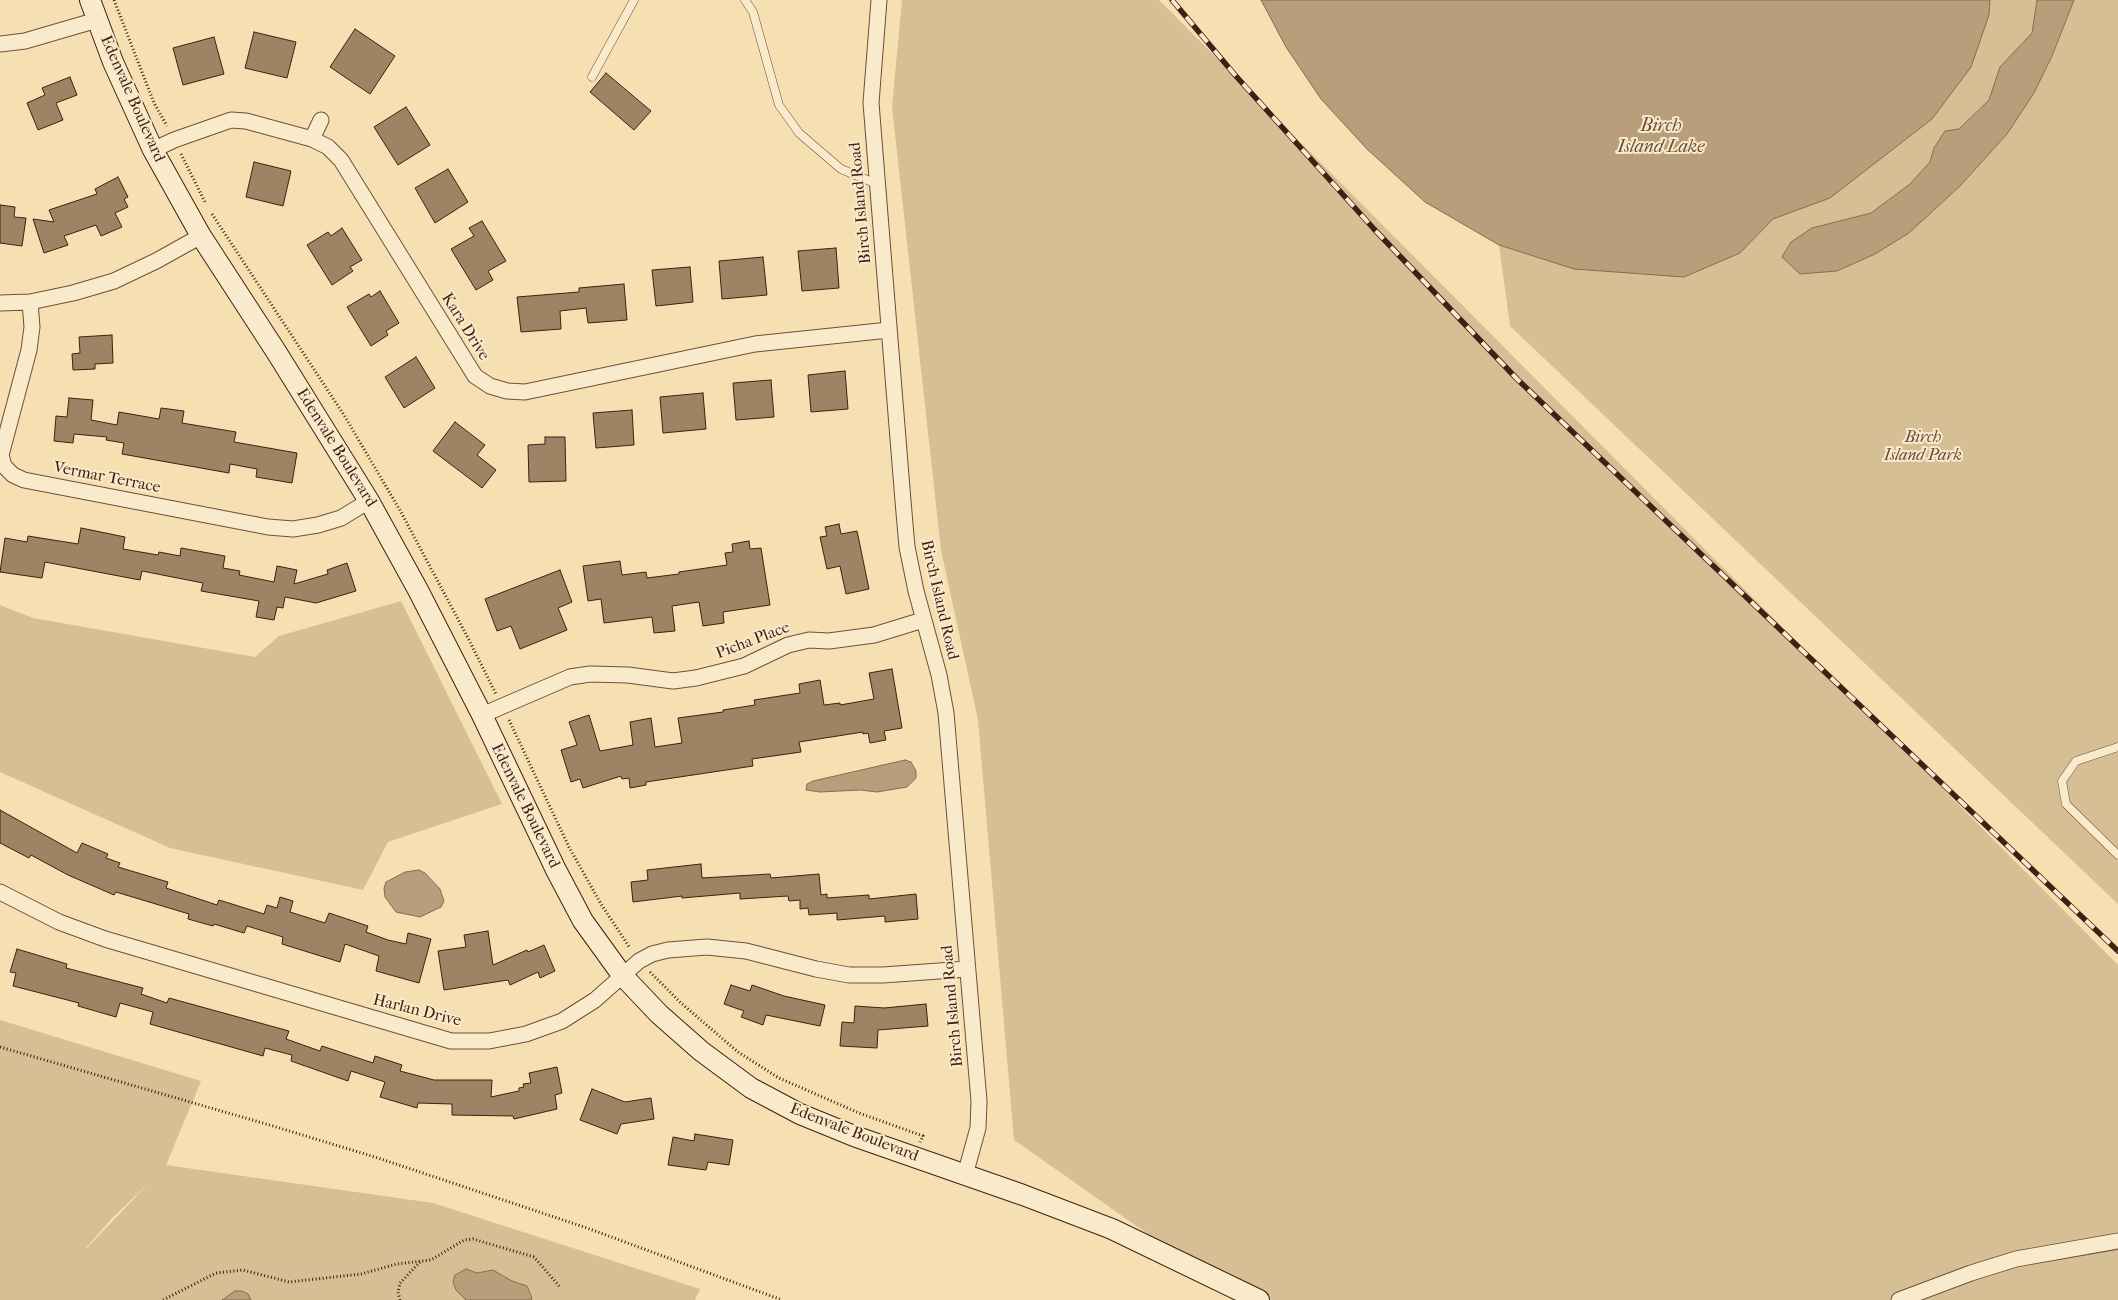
<!DOCTYPE html>
<style>
body{margin:0}
canvas{display:block;background:#f6dfb0}
</style>
<canvas width="2118" height="1300"></canvas>
<script>
const context = document.querySelector('canvas').getContext('2d');
context.lineJoin = 'round';
function paint(path, color) { context.fillStyle = color; context.fill(path, 'evenodd'); }
const shape = rows => new Path2D(rows.map(r => 'M' + r).join(''));
function stroke(path, color, width, dash) { context.strokeStyle = color; context.lineWidth = width; context.lineCap = dash ? 'butt' : 'round'; context.setLineDash(dash || []); context.stroke(path); }
function drawText(font, color, halo, rows, align = 'center') {
  context.font = font + ' "IM FELL French Canon",serif'; context.lineWidth = 4; context.setLineDash([]); context.textBaseline = 'middle'; context.strokeStyle = halo; context.fillStyle = color; for (const [text, x, y, turn = 0] of rows) {
    context.save(); context.translate(x, y); context.rotate((+turn || 0) * Math.PI / 180); context.textAlign = isNaN(turn) ? turn : align; if (halo) context.strokeText(text, 0, 0); context.fillText(text, 0, 0); context.restore();
  }
}
const green = shape([
 [902,0,1159,0,2118,965,2118,1300,1242,1300,1014,1140,978,720,941,550,892,107],
 [1990,0,2037,0,2032,33,2000,67,1989,100,1959,129,1934,148,1930,162,1910,184,1871,213,1812,228,1800,274,1837,271,1875,254,1909,233,1960,186,2007,134,2034,93,2052,56,2074,0,2118,0,2118,904,1510,326,1499,245,1574,269,1740,253,1773,219,1830,198,1932,119,1989,15],
 [401,601,502,804,388,842,363,890,170,848,0,772,0,605,33,618,255,657,279,636],
 [0,1020,201,1081,166,1165,433,1203,700,1289,695,1300,0,1300],
 [148,1184,87,1248,86,1248,113,1217]
]);
const water = shape([
 [1261,0,1990,0,1989,15,1971,67,1932,119,1830,198,1773,219,1740,253,1684,277,1574,269,1499,245,1425,202,1367,149,1321,99,1286,47,1261,0],
 [2037,0,2074,0,2052,56,2034,93,2007,134,1960,186,1909,233,1875,254,1837,271,1800,274,1782,257,1791,242,1812,228,1871,213,1910,184,1930,162,1934,148,1945,131,1959,129,1989,100,2000,67,2032,33,2037,0],
 [905,760,911,762,916,771,916,778,907,787,877,792,860,790,820,792,806,790,807,784,813,781,905,760],
 [419,870,425,873,440,889,444,901,441,907,420,917,396,912,385,897,384,888,386,882,405,872,419,870],
 [466,1269,477,1273,493,1270,512,1281,527,1286,532,1298,531,1300,466,1300,456,1290,453,1282,455,1275,466,1269],
 [235,1291,242,1291,248,1294,251,1300,222,1300,235,1291]
]);
const building = shape([
 [355,29,395,56,370,94,330,67,355,29],
 [254,32,296,42,287,78,245,68,254,32],
 [214,37,224,74,183,85,173,48,214,37],
 [606,73,651,111,634,130,590,92,606,73],
 [70,77,77,95,56,103,63,120,38,130,27,103,45,95,42,88,70,77],
 [406,107,430,145,398,165,374,127,406,107],
 [254,162,291,171,283,206,246,197,254,162],
 [448,169,468,202,435,223,415,188,448,169],
 [118,177,128,197,124,199,128,207,115,213,122,227,101,236,96,225,64,236,68,245,44,253,33,219,54,222,49,210,97,194,95,189,118,177],
 [0,205,15,207,14,217,26,218,22,246,0,243,0,205],
 [482,221,506,261,488,271,493,280,476,290,451,249,474,236,469,228,482,221],
 [342,228,362,260,350,267,353,271,332,285,307,245,328,232,331,236,342,228],
 [836,248,839,288,802,291,798,251,836,248],
 [763,257,767,295,722,299,719,261,763,257],
 [690,267,693,302,656,306,652,270,690,267],
 [624,284,627,320,588,323,586,308,560,311,561,329,521,332,517,297,579,292,579,288,624,284],
 [380,291,399,323,386,331,388,335,371,346,347,307,369,294,371,297,380,291],
 [112,335,113,363,95,364,95,369,73,370,72,354,80,353,79,337,112,335],
 [416,357,435,388,404,408,385,377,416,357],
 [845,371,848,409,811,412,808,375,845,371],
 [771,380,774,417,736,420,733,383,771,380],
 [703,393,706,429,663,433,660,397,703,393],
 [69,398,93,400,91,420,117,425,119,412,159,419,161,408,184,411,182,423,236,432,234,442,297,453,292,483,256,477,257,469,230,464,229,473,122,454,124,443,106,440,107,437,74,434,73,443,54,441,56,416,67,417,69,398],
 [632,410,634,445,596,448,593,413,632,410],
 [455,422,485,445,477,455,496,470,482,488,433,451,455,422],
 [545,437,565,437,566,481,529,482,528,445,545,444,545,437],
 [839,524,841,534,857,531,869,589,846,594,840,566,827,569,820,537,827,536,825,527,839,524],
 [81,528,125,537,123,549,158,555,159,552,180,556,181,548,225,556,223,568,240,571,239,575,274,582,277,566,297,570,294,584,328,574,327,570,347,563,356,591,316,603,285,597,283,608,277,607,274,620,256,617,259,601,201,591,203,583,142,571,140,580,45,562,42,578,0,572,5,538,27,542,28,536,78,544,81,528],
 [749,541,750,549,761,548,770,605,723,612,724,623,703,626,699,602,672,606,675,631,654,633,652,617,604,623,601,599,588,601,583,566,620,561,622,575,646,572,647,578,679,574,679,572,727,565,725,553,733,552,732,544,749,541],
 [560,570,572,602,558,608,567,630,520,649,511,626,497,631,485,599,560,570],
 [892,669,902,728,884,731,886,740,870,743,868,733,863,734,863,732,799,742,801,752,752,759,753,766,646,782,646,785,630,788,629,778,622,779,621,776,583,788,580,779,571,782,561,750,577,745,569,722,589,715,600,751,633,745,630,722,651,718,655,747,682,743,678,718,723,712,723,710,755,705,754,700,800,693,799,684,820,680,824,705,840,703,840,705,874,699,869,673,892,669],
 [0,810,77,853,82,843,108,854,106,858,120,863,118,867,168,882,166,888,217,905,219,900,264,914,267,905,277,908,280,897,293,901,290,912,325,923,329,913,368,926,366,932,388,940,406,944,408,933,431,939,419,983,376,971,379,956,345,944,340,962,282,944,283,937,247,926,244,933,214,924,213,926,188,919,189,914,116,892,114,895,68,875,31,855,29,858,0,843,0,810],
 [701,864,702,878,770,874,771,878,819,874,821,895,827,894,827,898,869,895,869,899,916,894,918,919,885,922,885,916,837,920,837,913,809,915,808,908,800,909,800,900,789,901,788,896,740,899,740,893,682,898,682,896,633,902,631,882,648,880,647,870,701,864],
 [488,931,493,965,527,950,528,952,544,945,555,971,540,978,538,972,510,985,508,980,444,990,438,951,466,947,464,935,488,931],
 [17,949,67,964,66,968,143,988,141,994,167,1003,169,998,289,1031,286,1039,320,1051,322,1046,373,1063,375,1056,402,1065,400,1071,434,1080,492,1080,491,1097,519,1091,519,1088,524,1087,523,1084,531,1083,529,1073,557,1067,562,1093,555,1095,557,1109,514,1119,513,1116,452,1115,452,1104,418,1103,417,1108,380,1097,385,1082,351,1071,348,1081,291,1061,292,1055,265,1048,263,1056,150,1024,153,1012,120,1003,116,1017,78,1006,79,1003,13,986,16,973,10,972,17,949],
 [731,985,750,991,752,985,784,996,825,1005,820,1026,766,1015,763,1025,741,1017,744,1011,724,1004,731,985],
 [926,1004,928,1026,878,1030,877,1048,840,1046,842,1022,854,1023,855,1006,884,1008,926,1004],
 [592,1089,625,1102,651,1098,654,1119,621,1124,617,1134,580,1120,592,1089],
 [695,1134,733,1140,729,1165,708,1162,706,1170,668,1165,673,1137,694,1141,695,1134]
]);
const path = shape([
 [114,0,154,103,167,126],
 [181,154,206,204],
 [212,214,344,415,401,512,468,638,496,694],
 [509,720,569,847,601,904,630,948],
 [650,972,681,1003,738,1052,779,1078,859,1113,923,1136,920,1142],
 [0,1047,273,1126,378,1158,587,1228,782,1300],
 [163,1300,216,1273,243,1270,289,1282,361,1274,397,1264,431,1260,464,1240,473,1239,534,1257,560,1287],
 [400,1300,398,1292,400,1283,420,1262]
]);
const lane = shape([
 [745,0,753,12,779,105,799,133,841,169,877,184],
 [592,77,634,0],
 [2118,747,2076,761,2062,781,2066,804,2118,855]
]);
const street = shape([
 [879,0,871,103,903,501,907,547,916,591,939,675,946,713,979,1101,978,1128,965,1175],
 [0,44,25,41,97,20],
 [312,139,321,120],
 [153,150,174,140,231,120,246,121,312,139,328,147,341,160,475,376,490,386,507,391,525,392,755,344,889,330],
 [30,302,32,327,29,350,1,455,4,466,13,475,24,480,268,527,293,529,318,525,341,518,369,501],
 [0,303,30,302,73,293,114,281,156,261,201,236],
 [482,715,570,677,590,674,628,675,673,681,696,678,744,666,788,645,809,640,829,641,874,635,923,620],
 [0,892,59,922,105,939,451,1041,489,1041,526,1034,562,1021,595,1000,639,961,652,954,668,950,707,947,746,951,816,969,849,975,883,975,967,969],
 [1899,1300,1971,1273,2016,1259,2118,1241]
]);
const secondary = shape([
 [90,0,113,62,153,150,201,236,277,353,369,501,418,590,482,715,556,870,583,921,622,975,659,1014,701,1051,751,1088,800,1114,854,1136,1023,1195,1112,1229,1259,1300]
]);
const rail = shape([
 [1172,0,1235,75,1374,229,1517,379,2118,951]
]);
const streetNames = [
 ["Edenvale Boulevard",132,99,66],
 ["Birch Island Road",861,203,-95],
 ["Kara Drive",465,327,58],
 ["Edenvale Boulevard",336,448,58],
 ["Vermar Terrace",107,478,11],
 ["Birch Island Road",939,600,77],
 ["Picha Place",753,641,-21],
 ["Edenvale Boulevard",525,806,64],
 ["Birch Island Road",953,1006,-95],
 ["Harlan Drive",417,1011,14],
 ["Edenvale Boulevard",854,1133,21]
];
const parkNames = [
 ["Birch",1923,438],
 ["Island Park",1923,456]
];
const waterNames = [
 ["Birch",1661,127],
 ["Island Lake",1661,148]
];
paint(green, '#d7bf95');
paint(water, '#b89e7a');
stroke(water, '#886c50', 1);
paint(building, '#9f8364');
stroke(building, '#402012', 1);
stroke(lane, '#6e503a', 9);
stroke(street, '#6e503a', 17);
stroke(secondary, '#402012', 22);
stroke(path, '#402012', 3, [1, 2.5]);
stroke(lane, '#f9eacc', 8);
stroke(street, '#f9eacc', 15);
stroke(secondary, '#f9eacc', 20);
stroke(rail, '#402012', 5.5);
stroke(rail, '#f9eacc', 4, [11]);
drawText('16px', '#402012', '#f9eacc', streetNames);
drawText('italic 16px', '#664833', '#f9eacc', parkNames);
drawText('italic 18px', '#6a4c36', '#f9eacc', waterNames);
</script>
